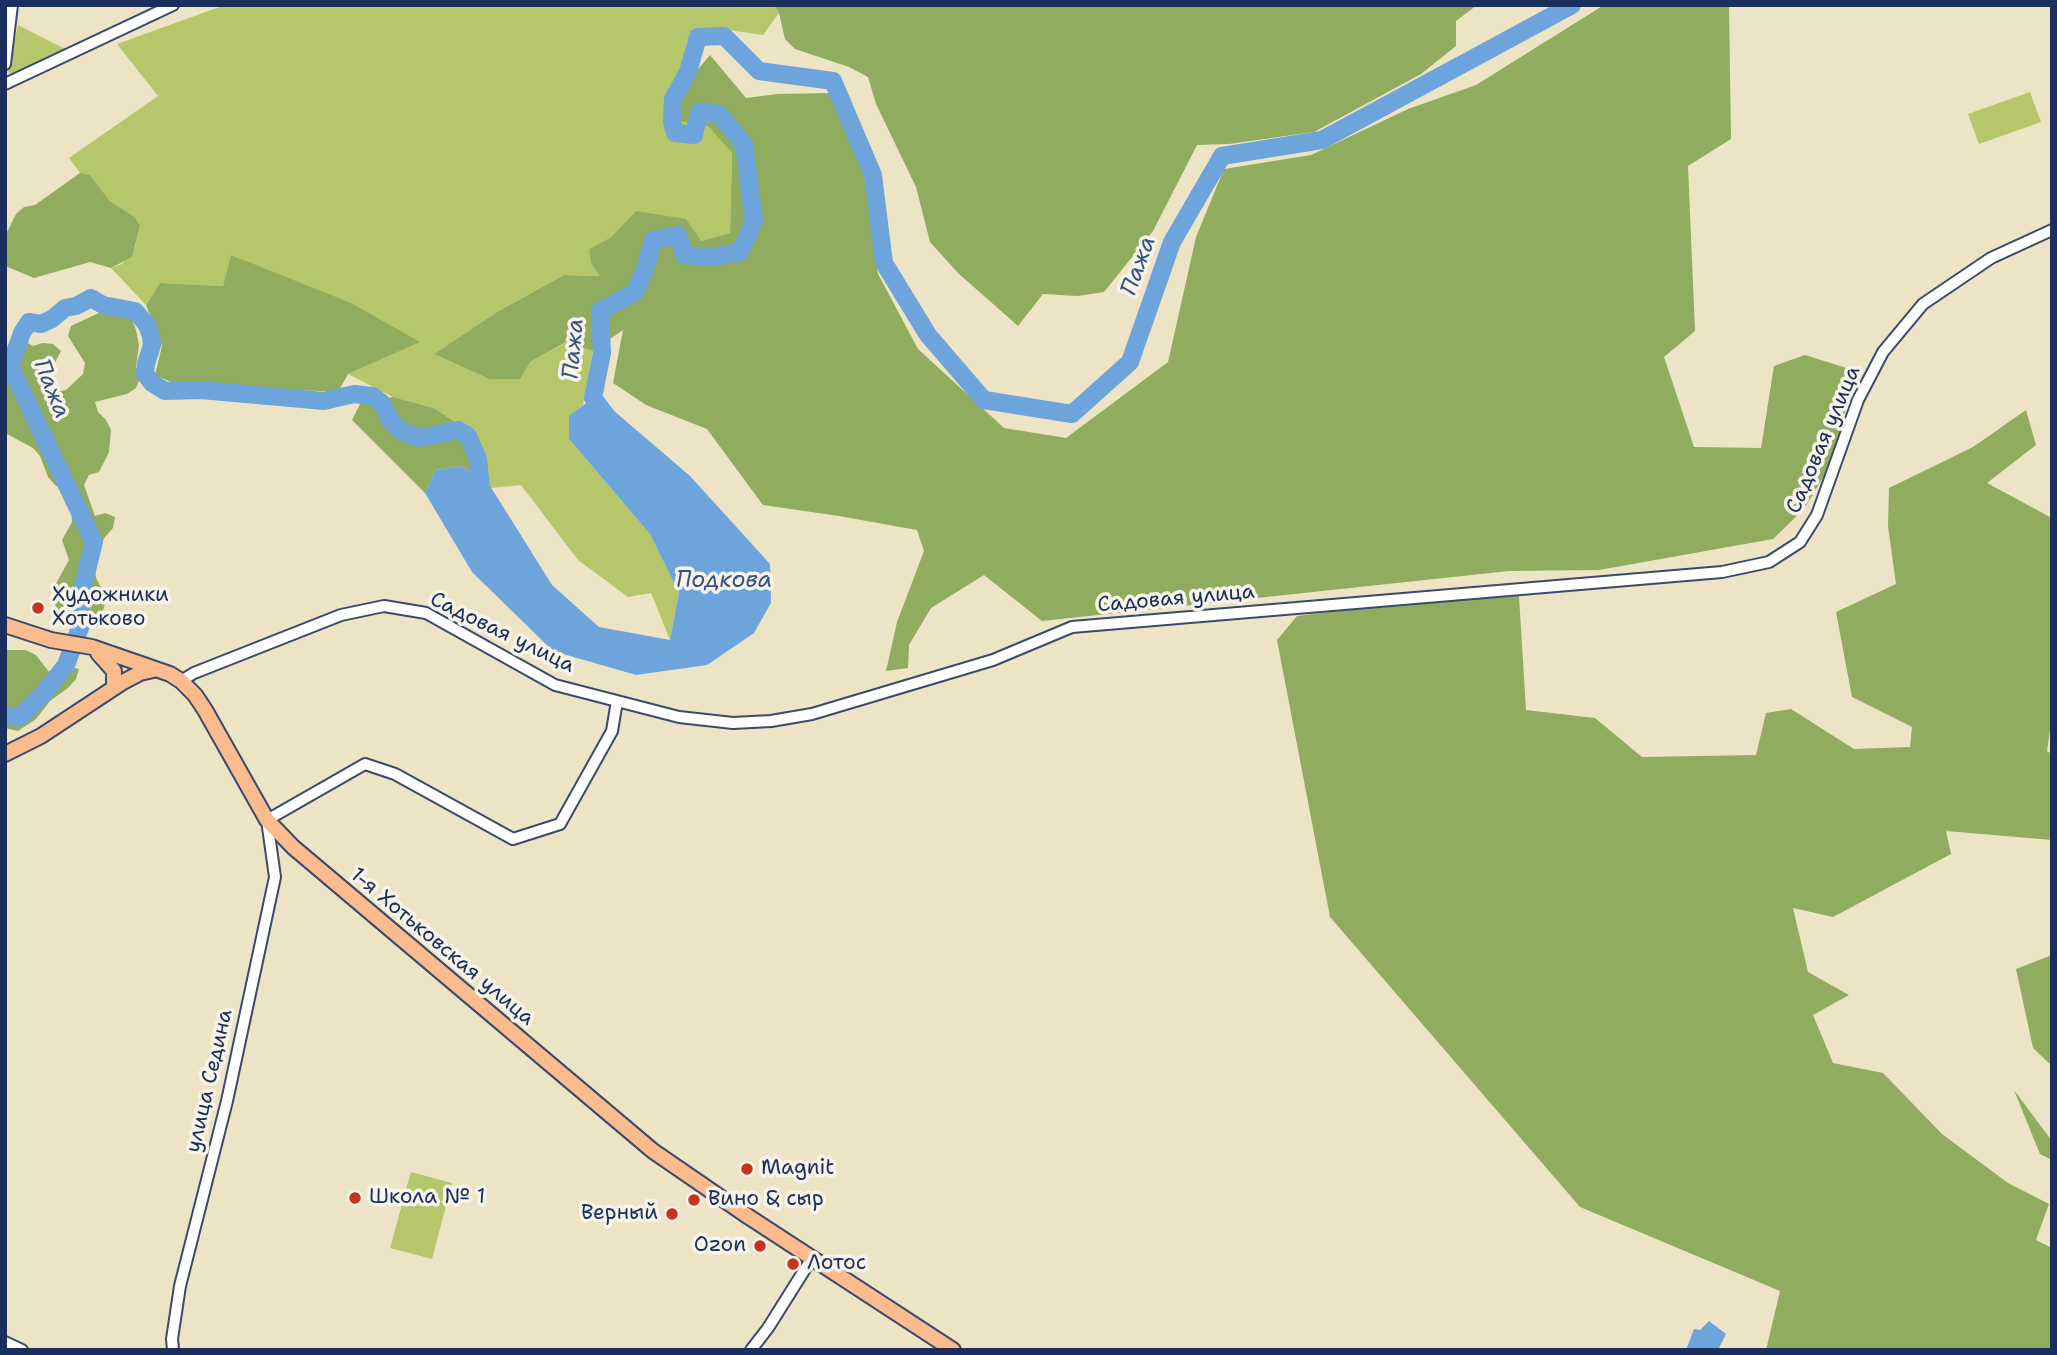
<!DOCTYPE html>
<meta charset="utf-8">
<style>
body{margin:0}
#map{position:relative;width:2057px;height:1355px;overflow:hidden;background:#ede4c6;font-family:"Shantell Sans",sans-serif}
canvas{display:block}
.frame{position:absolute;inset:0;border:7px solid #1b2f5e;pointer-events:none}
</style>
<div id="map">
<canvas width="2057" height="1355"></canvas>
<div class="frame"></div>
</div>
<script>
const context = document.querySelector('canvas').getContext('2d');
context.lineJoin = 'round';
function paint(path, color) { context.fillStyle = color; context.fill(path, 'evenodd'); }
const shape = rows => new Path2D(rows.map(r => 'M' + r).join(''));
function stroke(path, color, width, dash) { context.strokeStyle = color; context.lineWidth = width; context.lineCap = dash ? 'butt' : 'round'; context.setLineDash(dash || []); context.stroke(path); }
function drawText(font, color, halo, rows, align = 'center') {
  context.font = font + ' "Shantell Sans",sans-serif'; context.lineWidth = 7; context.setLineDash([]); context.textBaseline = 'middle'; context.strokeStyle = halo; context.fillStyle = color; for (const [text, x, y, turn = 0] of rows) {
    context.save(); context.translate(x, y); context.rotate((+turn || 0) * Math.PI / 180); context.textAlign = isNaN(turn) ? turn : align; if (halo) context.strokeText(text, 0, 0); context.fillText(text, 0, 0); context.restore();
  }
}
const green = shape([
 [225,5,774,5,779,13,763,35,721,29,687,41,677,94,681,121,709,127,732,152,730,233,701,241,636,211,611,237,589,249,601,276,564,275,497,312,434,354,489,379,530,362,567,342,593,351,583,405,569,417,569,439,650,534,679,593,670,640,651,593,628,597,578,560,521,485,491,488,487,481,473,434,434,408,393,397,348,374,419,342,232,255,223,286,160,283,146,305,111,268,122,264,135,247,140,226,135,217,110,201,90,175,80,173,69,158,158,96,117,44],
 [18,25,67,50,14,75,8,72],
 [2030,92,2041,122,1979,144,1968,114],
 [411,1172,452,1183,432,1259,390,1248]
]);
const forest = shape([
 [774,5,1477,5,1456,21,1456,46,1421,74,1314,132,1229,144,1197,145,1153,231,1104,292,1078,296,1043,294,1018,326,958,273,930,242,916,187,876,104,868,77,849,67,795,49,785,39,779,13],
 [1604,5,1729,5,1731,139,1688,166,1695,331,1664,357,1694,447,1761,448,1774,366,1805,355,1856,371,1831,464,1804,509,1773,539,1599,570,1509,571,1042,621,984,575,931,608,909,645,908,668,886,671,897,622,924,551,917,530,839,516,763,505,707,429,646,405,613,383,623,330,593,351,566,342,530,362,520,379,489,379,434,354,497,312,564,275,600,276,591,263,589,249,611,237,636,211,686,219,701,241,730,233,732,153,709,127,681,121,677,94,710,55,746,98,778,94,830,93,864,174,878,274,918,349,1004,428,1066,438,1168,362,1196,237,1224,169,1311,155,1408,109,1476,85],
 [80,173,90,175,110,201,135,217,140,226,132,257,111,268,90,262,34,278,5,266,5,236,16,214,24,207,35,205],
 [231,255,351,303,420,342,348,374,338,392,175,384,155,375,162,346,146,305,160,283,223,286],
 [101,312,121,312,131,318,136,330,139,345,136,367,141,376,136,388,127,394,95,402,98,412,106,420,111,430,109,452,99,472,89,475,84,485,95,516,105,513,115,517,113,528,105,537,94,557,96,578,106,597,104,608,99,617,78,626,67,627,58,621,53,589,69,560,62,540,72,522,71,500,65,490,55,485,48,477,40,456,33,448,5,433,5,349,14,342,24,341,33,346,43,343,53,344,61,351,50,372,49,383,56,392,66,390,83,374,85,363,68,336,71,326],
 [393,397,434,408,473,434,487,481,460,466,436,470,425,493,352,420,360,404],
 [2026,410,2036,445,1987,483,2052,518,2052,716,2047,751,2052,754,2052,840,1946,831,1951,854,1833,917,1793,908,1808,972,1849,995,1813,1015,1833,1063,1883,1073,1942,1134,2008,1183,2049,1204,2036,1240,2052,1248,2052,1350,1766,1350,1780,1291,1580,1207,1330,917,1277,640,1297,616,1393,604,1519,596,1526,710,1595,718,1642,757,1756,755,1766,713,1791,709,1854,749,1910,747,1912,727,1852,697,1836,612,1896,584,1888,526,1889,488,1973,447],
 [5,650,26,650,36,655,50,673,72,667,79,669,76,679,68,688,50,701,36,719,18,731,5,728],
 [2052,955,2052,1066,2033,1048,2016,969],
 [2014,1090,2052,1141,2052,1160,2040,1154]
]);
const water = shape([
 [593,398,606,404,690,476,770,564,771,603,754,633,707,665,636,675,553,651,472,572,425,493,436,470,460,466,487,481,552,585,599,627,670,640,679,593,650,534,569,439,569,416],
 [1709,1321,1726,1334,1718,1350,1686,1350,1694,1329,1700,1330]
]);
const river = shape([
 [606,415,593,398,602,353,600,311,635,292,646,267,653,240,678,235,684,255,713,257,740,252,754,221,744,144,719,114,699,112,694,135,675,133,672,122,673,99,688,72,698,37,724,36,759,71,833,81,873,175,884,263,928,335,984,400,1072,414,1130,362,1172,242,1222,156,1322,140,1572,5],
 [5,717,21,716,42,695,66,665,81,625,81,594,94,542,10,366,22,333,29,322,41,324,52,319,65,308,76,306,91,298,103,305,135,311,147,325,151,336,152,345,146,364,145,374,152,383,165,391,201,390,324,401,354,394,373,396,382,403,390,420,401,431,420,438,458,430,468,436,478,459,482,499]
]);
const minor = shape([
 [5,64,12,5],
 [5,84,173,5],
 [181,681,194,673,341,615,384,606,426,613,555,685,679,717,733,723,771,721,812,714,993,660,1072,627,1722,572,1769,562,1800,542,1817,515,1858,400,1883,352,1923,304,1991,258,2052,230],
 [5,1342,22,1350],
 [173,1350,172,1339,180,1286,227,1101,275,877,267,820,365,764,395,774,513,839,560,824,612,731,617,701],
 [751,1350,768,1328,812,1258]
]);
const major = shape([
 [5,625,51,640,92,647,170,674,181,681,195,695,205,710,267,820,293,847,653,1151,749,1217,953,1350],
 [98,653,114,671,114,687],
 [5,754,41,736,123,682,140,673,153,670]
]);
const markers = [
 [38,608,7,"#c8321e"],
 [747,1169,7,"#c8321e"],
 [355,1198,7,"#c8321e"],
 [694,1200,7,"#c8321e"],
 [672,1214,7,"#c8321e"],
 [760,1246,7,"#c8321e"],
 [793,1264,7,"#c8321e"]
];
const streetNames = [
 ["Садовая улица",1824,440,-67],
 ["Садовая улица",1176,599,-5],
 ["Садовая улица",502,633,26],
 ["1-я Хотьковская улица",442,947,40],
 ["улица Седина",210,1081,-77]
];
const poiNames = [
 ["Художники",52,596],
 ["Хотьково",52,620],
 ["Magnit",761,1169],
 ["Школа № 1",369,1198],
 ["Вино & сыр",708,1200],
 ["Верный",658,1214,"right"],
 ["Ozon",746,1246,"right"],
 ["Лотос",807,1264]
];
const waterNames = [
 ["Пажа",1139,266,-70],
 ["Пажа",574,349,-85],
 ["Пажа",51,389,68],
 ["Подкова",724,581]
];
paint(green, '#b5c76a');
paint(forest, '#90ac5e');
paint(water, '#6da4db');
stroke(river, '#6da4db', 18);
stroke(minor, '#3a4a6e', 14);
stroke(major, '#3a4a6e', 18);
stroke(minor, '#fff', 10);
stroke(major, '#fbbb8d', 14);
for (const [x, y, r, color] of markers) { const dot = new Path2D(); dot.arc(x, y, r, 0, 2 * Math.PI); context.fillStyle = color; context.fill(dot); stroke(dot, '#f7f3e8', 2.5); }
drawText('21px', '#1b2f5e', '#f7f3e8', streetNames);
drawText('21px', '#1b2f5e', '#f7f3e8', poiNames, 'left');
drawText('italic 23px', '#345284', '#f7f3e8', waterNames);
</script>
